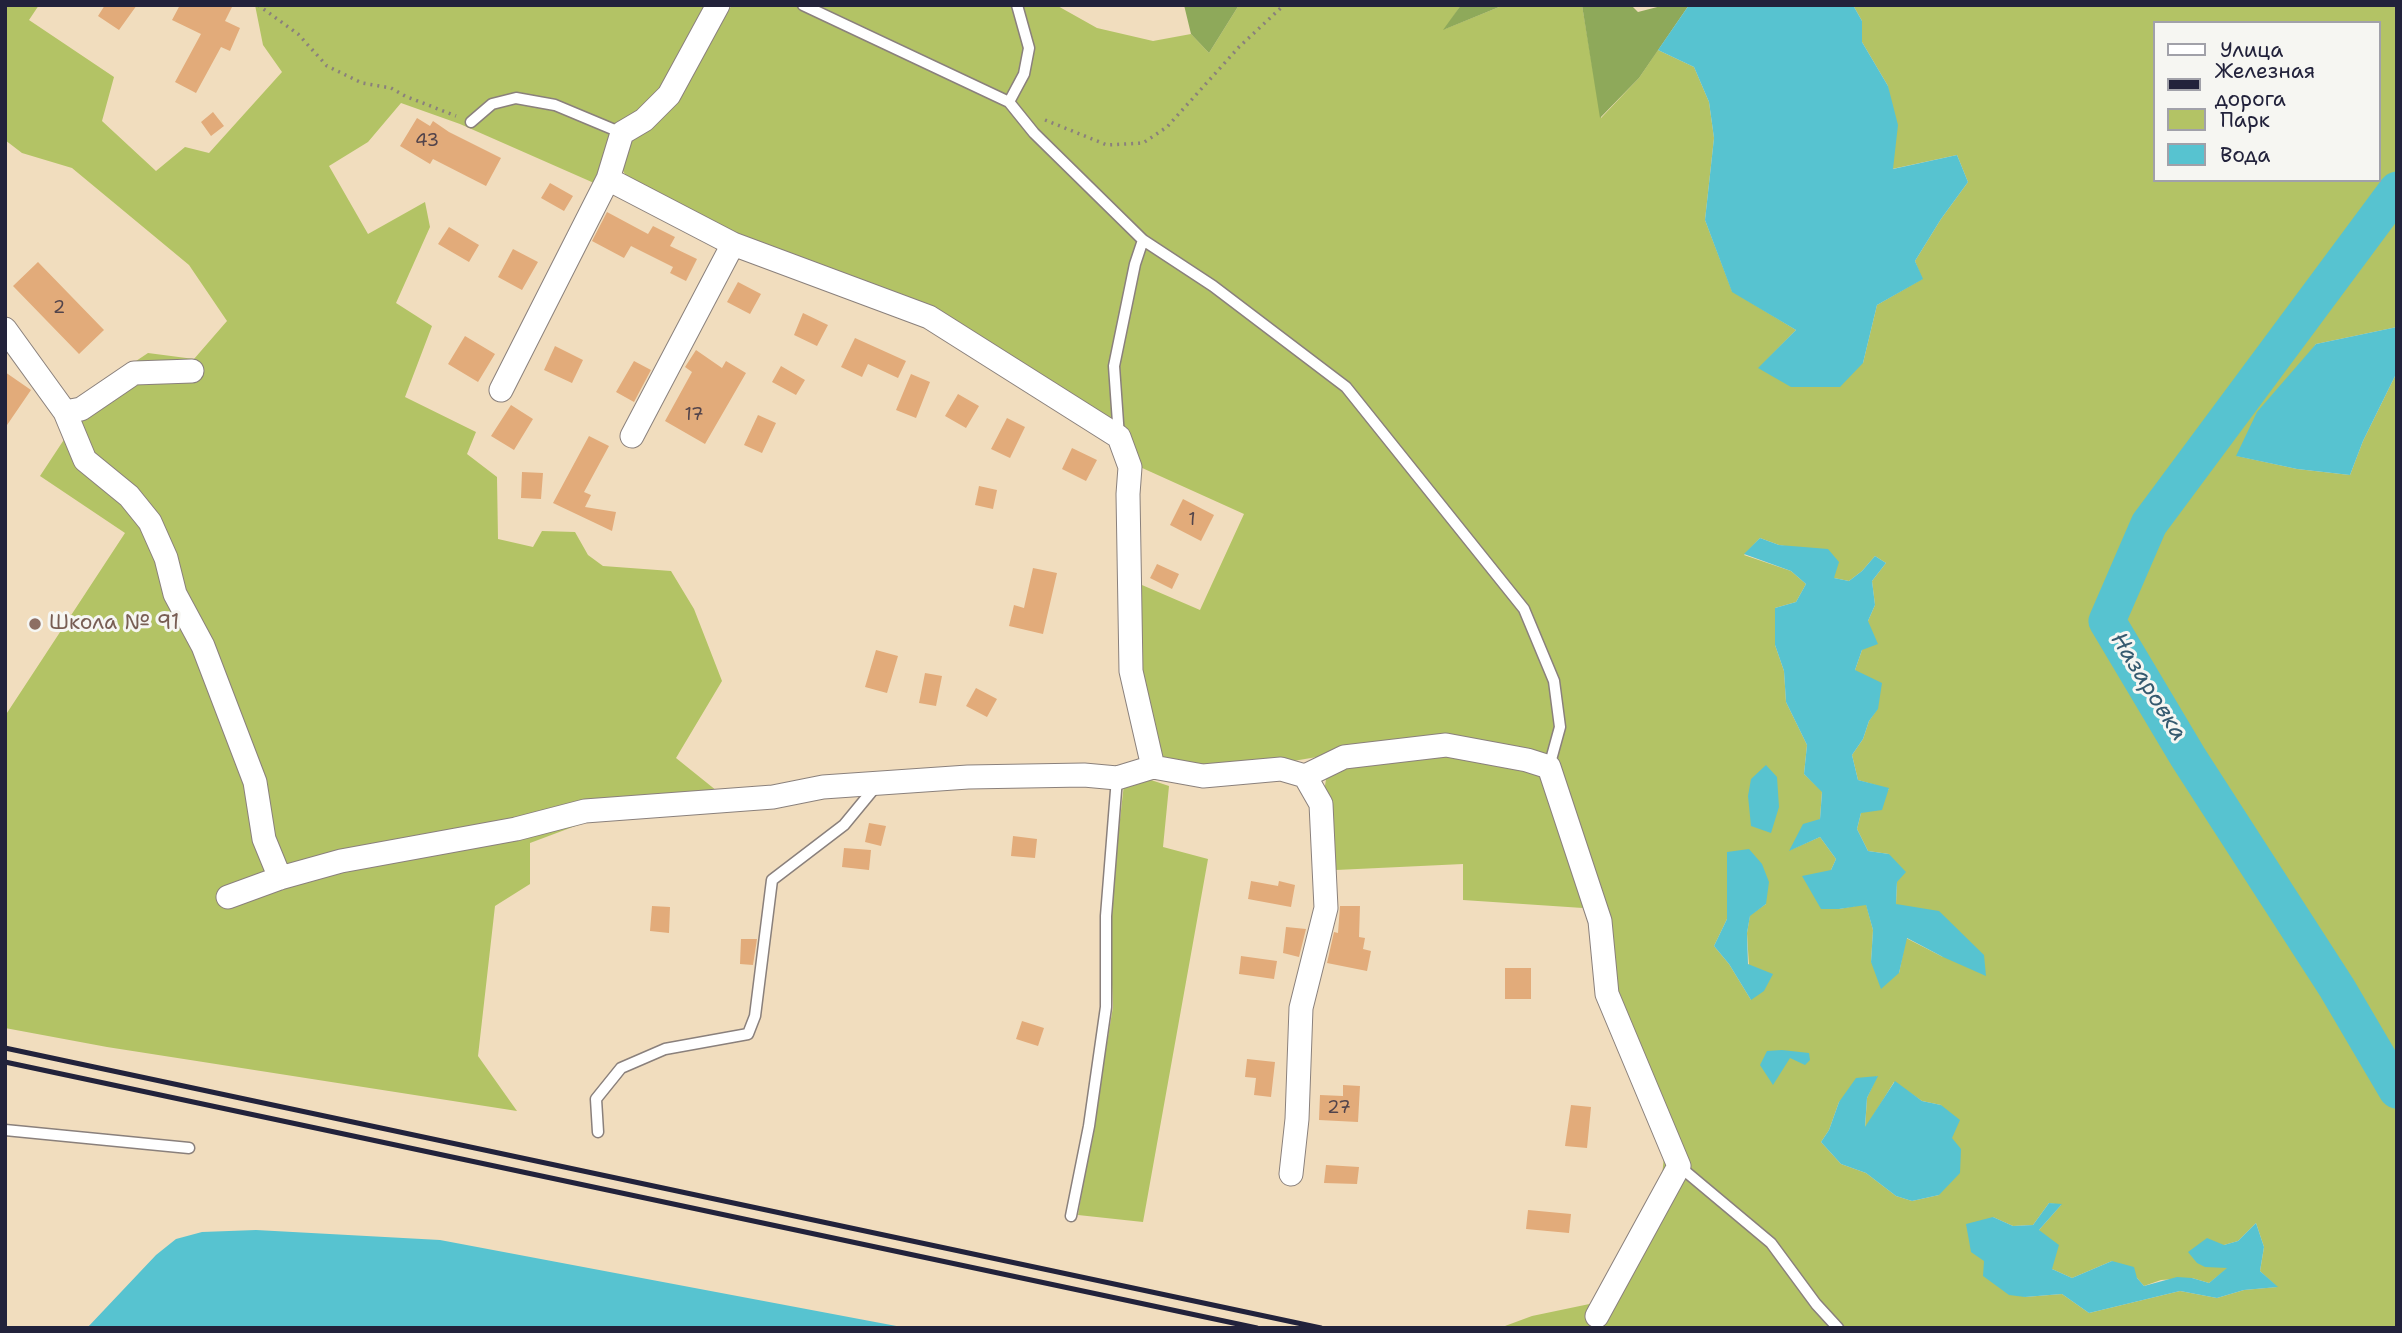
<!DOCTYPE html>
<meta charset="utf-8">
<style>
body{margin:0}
#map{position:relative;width:2402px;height:1333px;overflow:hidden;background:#f1ddbe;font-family:"Shantell Sans",sans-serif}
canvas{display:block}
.frame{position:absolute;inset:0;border:7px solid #22223b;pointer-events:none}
.legend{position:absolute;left:2153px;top:21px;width:228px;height:161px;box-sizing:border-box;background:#f6f6f2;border:2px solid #a1a1a9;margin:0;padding:9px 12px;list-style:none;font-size:21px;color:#22223b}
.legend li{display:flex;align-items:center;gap:14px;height:35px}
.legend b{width:35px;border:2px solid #a1a1a9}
</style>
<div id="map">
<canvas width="2402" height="1333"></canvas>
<div class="frame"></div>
<ul class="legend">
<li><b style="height:9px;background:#fff"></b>Улица</li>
<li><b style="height:9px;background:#22223b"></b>Железная дорога</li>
<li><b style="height:19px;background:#b3c365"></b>Парк</li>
<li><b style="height:19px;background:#57c3d0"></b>Вода</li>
</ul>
</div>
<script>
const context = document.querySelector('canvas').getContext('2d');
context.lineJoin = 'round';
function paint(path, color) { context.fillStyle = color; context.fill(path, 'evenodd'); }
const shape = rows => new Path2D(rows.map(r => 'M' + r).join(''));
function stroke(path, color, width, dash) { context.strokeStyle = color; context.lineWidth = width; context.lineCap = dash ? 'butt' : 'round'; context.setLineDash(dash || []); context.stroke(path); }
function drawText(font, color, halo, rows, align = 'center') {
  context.font = font + ' "Shantell Sans",sans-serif'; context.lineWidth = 6; context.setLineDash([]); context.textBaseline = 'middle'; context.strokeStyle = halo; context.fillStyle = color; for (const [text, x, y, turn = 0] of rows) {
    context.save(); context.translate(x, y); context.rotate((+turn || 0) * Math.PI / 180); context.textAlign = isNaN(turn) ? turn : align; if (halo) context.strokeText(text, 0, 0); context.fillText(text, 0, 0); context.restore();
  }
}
const green = shape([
 [5,5,39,5,29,20,114,77,102,121,156,171,185,147,209,153,282,72,263,45,255,5,710,5,666,82,609,141,594,183,460,124,401,103,368,142,329,166,368,234,425,202,430,227,396,303,432,326,405,397,476,432,467,454,497,477,498,539,533,547,542,531,575,532,588,555,603,566,671,571,694,609,722,681,676,758,717,791,586,822,530,843,530,884,495,906,478,1056,517,1111,107,1047,5,1028,5,716,125,533,40,476,69,432,72,404,148,353,194,359,227,321,189,265,72,168,22,153,5,140],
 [732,5,1056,5,1097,28,1153,41,1191,34,1209,53,1239,5,1461,5,1445,29,1504,5,1582,5,1601,118,1639,78,1658,50,1694,67,1709,102,1714,138,1705,220,1732,291,1796,330,1759,368,1863,363,1877,305,1922,279,1915,261,1941,219,1968,182,1957,155,1892,169,1888,86,1862,42,1862,21,1853,5,2397,5,2397,327,2316,344,2237,456,2297,469,2350,475,2363,441,2397,372,2397,1328,1506,1328,1505,1326,1532,1316,1599,1302,1662,1176,1664,1156,1613,992,1606,922,1563,772,1533,755,1341,753,1281,763,1205,768,1164,759,1154,750,1142,681,1135,582,1200,610,1244,514,1140,467,1015,364,738,236,627,178,621,167,628,143,672,103],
 [2155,23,2379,23,2379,180,2155,180],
 [1760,538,1779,545,1802,549,1834,578,1849,581,1862,571,1875,556,1886,563,1872,581,1875,605,1868,621,1862,650,1855,670,1878,708,1869,721,1863,739,1852,755,1858,780,1889,789,1861,813,1857,829,1868,851,1889,854,1897,882,1896,904,1943,957,1906,938,1899,973,1871,962,1873,930,1866,904,1839,909,1831,870,1836,859,1820,837,1790,850,1820,819,1822,791,1804,774,1807,745,1786,702,1784,671,1775,645,1775,608,1796,602,1806,584,1791,571,1744,555],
 [1727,853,1766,904,1750,915,1747,933,1751,1000,1729,964,1714,946,1727,919],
 [1877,1076,1867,1098,1865,1129,1894,1082,1922,1101,1941,1105,1952,1138,1939,1195,1912,1201,1896,1196,1866,1173,1841,1164,1821,1142,1829,1130,1839,1102],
 [2049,1203,2061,1205,2039,1230,2052,1269,2072,1278,2112,1261,2137,1278,2144,1286,2161,1280,2192,1278,2209,1283,2228,1268,2224,1245,2238,1241,2256,1223,2264,1247,2260,1271,2277,1287,2244,1290,2217,1298,2180,1291,2089,1313,2062,1294,2025,1297,1984,1276,1984,1261,1993,1217,2013,1226,2033,1225],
 [1447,753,1527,765,1544,778,1551,794,1583,908,1463,900,1463,864,1336,870,1324,792,1327,773,1344,767],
 [1151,780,1169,786,1163,847,1208,859,1143,1222,1078,1215,1113,1007,1109,917,1124,784]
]);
const forest = shape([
 [1184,5,1239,5,1209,53,1191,34],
 [1461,5,1504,5,1443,30],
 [1582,5,1631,5,1638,12,1665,5,1689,5,1639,78,1600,118]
]);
const water = shape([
 [1689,5,1853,5,1862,21,1862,42,1888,86,1898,125,1893,169,1957,155,1968,182,1941,219,1915,261,1923,279,1877,305,1863,363,1840,387,1791,387,1758,368,1796,330,1732,292,1705,220,1714,138,1709,102,1694,67,1658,50],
 [2397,327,2397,372,2363,441,2350,475,2297,469,2236,456,2257,412,2316,344],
 [1760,538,1779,545,1828,549,1839,562,1834,578,1849,581,1862,571,1875,556,1886,563,1872,581,1875,605,1868,621,1878,644,1862,650,1855,670,1882,683,1878,709,1869,721,1863,739,1852,755,1858,780,1889,788,1882,810,1861,813,1857,829,1868,851,1889,854,1906,872,1897,882,1896,904,1939,911,1984,955,1986,976,1943,957,1907,938,1899,973,1881,989,1871,962,1873,930,1866,905,1839,909,1821,909,1802,876,1831,870,1836,859,1820,837,1789,851,1803,824,1820,819,1822,792,1804,774,1807,745,1786,702,1784,671,1775,645,1775,608,1796,602,1806,584,1791,571,1744,554],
 [1766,765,1777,777,1779,807,1771,833,1751,826,1748,796,1751,779],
 [1749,849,1762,864,1769,882,1766,904,1750,916,1747,933,1748,964,1773,974,1764,991,1751,1000,1729,964,1714,946,1727,919,1727,852],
 [1782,1050,1809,1053,1810,1060,1805,1065,1790,1058,1773,1085,1760,1065,1767,1051],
 [1878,1076,1867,1098,1865,1127,1895,1081,1922,1101,1941,1105,1960,1120,1952,1138,1961,1149,1960,1173,1939,1195,1912,1201,1896,1196,1866,1173,1841,1164,1821,1142,1829,1130,1839,1102,1856,1078],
 [2049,1203,2062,1204,2039,1230,2059,1245,2052,1269,2072,1278,2112,1261,2134,1267,2137,1278,2144,1286,2177,1277,2192,1278,2209,1283,2227,1268,2205,1267,2197,1263,2188,1252,2207,1238,2224,1245,2238,1241,2256,1223,2264,1247,2260,1271,2278,1287,2244,1290,2217,1298,2180,1291,2089,1313,2062,1294,2025,1297,2009,1295,1983,1276,1984,1261,1971,1252,1966,1224,1993,1217,2013,1226,2033,1225],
 [256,1230,440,1240,907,1328,87,1328,156,1255,176,1239,202,1232]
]);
const river = shape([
 [2397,190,2149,524,2107,621,2188,757,2337,988,2397,1090]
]);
const building = shape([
 [105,5,137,5,119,30,98,16],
 [180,5,233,5,225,21,240,28,230,51,221,47,196,93,175,82,201,34,172,20],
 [213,112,224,126,211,136,201,122],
 [417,118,430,126,433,121,449,132,501,158,486,186,433,159,430,164,400,146],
 [550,183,573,196,564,211,541,198],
 [607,212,648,234,653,226,675,237,670,246,697,259,686,281,670,273,673,267,631,246,624,258,592,241],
 [449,227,479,245,469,262,438,244],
 [513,249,538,262,522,290,498,277],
 [38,262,104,330,79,354,13,286],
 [738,282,761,294,750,314,727,302],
 [803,313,828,325,817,346,794,335],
 [465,336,495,354,478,382,448,364],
 [855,338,906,361,898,378,868,364,862,377,841,367],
 [555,346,583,360,572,383,544,370],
 [696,350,722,368,726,361,746,373,705,444,665,421,692,372,685,367],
 [634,361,651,370,634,402,616,392],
 [781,366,805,380,796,395,772,382],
 [5,372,31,390,5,428],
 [911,374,930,382,916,418,896,410],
 [958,394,979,406,966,428,945,416],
 [511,405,533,419,514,450,491,436],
 [758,415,776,423,762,453,744,445],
 [1007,418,1025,427,1010,458,991,449],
 [589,436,609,446,584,492,591,495,585,507,616,512,612,531,553,503],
 [1072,448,1097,460,1086,481,1062,469],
 [522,472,543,473,541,499,521,498],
 [979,486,997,490,993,509,975,505],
 [1183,499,1214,515,1201,541,1170,525],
 [1157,564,1179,574,1172,589,1150,578],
 [1033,568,1057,573,1043,634,1009,626,1014,605,1024,608],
 [876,650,898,656,887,693,865,687],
 [925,673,942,676,936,706,919,703],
 [976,688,997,699,987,717,966,706],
 [869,823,886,826,881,846,865,842],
 [1013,836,1037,839,1035,858,1011,856],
 [844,848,871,850,869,870,842,867],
 [1251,881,1278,886,1279,881,1295,885,1291,907,1248,899],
 [652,906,670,907,669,933,650,931],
 [1340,906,1360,906,1359,937,1365,938,1363,949,1371,951,1367,971,1327,963,1334,932,1338,933],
 [1286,927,1306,929,1299,957,1283,953],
 [741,939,757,939,753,965,740,964],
 [1241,956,1277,961,1274,979,1239,974],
 [1505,968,1531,968,1531,999,1505,999],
 [1022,1021,1044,1028,1038,1046,1016,1039],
 [1247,1059,1275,1062,1271,1097,1254,1095,1256,1078,1245,1077],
 [1343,1085,1360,1086,1358,1122,1319,1120,1320,1095,1343,1096],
 [1571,1105,1591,1107,1587,1148,1565,1146],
 [1326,1165,1359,1167,1357,1184,1324,1183],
 [1528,1210,1571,1214,1569,1233,1526,1229]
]);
const path = shape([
 [258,5,298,34,327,66,362,83,391,88,405,96,456,116],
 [1045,120,1107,145,1143,143,1167,127,1239,47,1284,5]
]);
const lane = shape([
 [803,5,1009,102,1034,133,1143,240,1213,286,1346,387,1524,609,1554,681,1560,727,1549,767],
 [1009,102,1024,74,1029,48,1017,5],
 [471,122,492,104,516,98,555,105,622,133],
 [1119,437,1114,366,1135,264,1143,240],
 [5,1130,189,1148],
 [598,1132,596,1099,621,1068,665,1049,748,1034,755,1016,772,880,844,825,877,785],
 [1679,1166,1771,1243,1816,1304,1838,1328],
 [1071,1216,1089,1126,1106,1007,1106,916,1117,778]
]);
const street = shape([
 [608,179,733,244,929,317,1119,437,1130,467,1128,494,1131,671,1153,767],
 [5,329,65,412,85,460,129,496,150,522,166,558,175,594,203,646,255,782,264,839,280,878],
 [501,390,608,179,622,133,644,120,669,95,718,5],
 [65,412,81,409,134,373,192,371],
 [632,436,733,244],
 [1305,776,1344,757,1446,745,1527,760,1549,767,1600,921,1607,994,1679,1166,1597,1316],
 [228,897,280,878,341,861,516,829,585,811,773,797,823,787,968,777,1084,775,1117,778,1153,767,1203,776,1281,769,1305,776,1321,804,1326,908,1301,1008,1297,1119,1291,1174]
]);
const rail = shape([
 [5,1048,1321,1328],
 [5,1062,1257,1328]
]);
const markers = [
 [35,624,7,"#8d6e63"]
];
const numberNames = [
 ["43",427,141],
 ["2",59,308],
 ["17",694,415],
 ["1",1192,520],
 ["27",1339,1108]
];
const educationNames = [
 ["Школа № 91",49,624]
];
const waterNames = [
 ["Назаровка",2148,687,58]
];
paint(green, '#b3c365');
paint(forest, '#8ea95a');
paint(water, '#57c3d0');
stroke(river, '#57c3d0', 37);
paint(building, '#e2ab7a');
stroke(lane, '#8a807c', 13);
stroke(street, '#8a807c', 25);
stroke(path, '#8a807c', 3.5, [2, 5]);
stroke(lane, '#fff', 10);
stroke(street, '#fff', 23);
stroke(rail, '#22223b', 5);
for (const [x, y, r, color] of markers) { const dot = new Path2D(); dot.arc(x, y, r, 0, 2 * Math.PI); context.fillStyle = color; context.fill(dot); stroke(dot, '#f6f6f2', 2.5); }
drawText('18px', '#52444b', null, numberNames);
drawText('21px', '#785e54', '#f6f6f2', educationNames, 'left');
drawText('italic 23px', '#355a6f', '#f6f6f2', waterNames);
</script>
